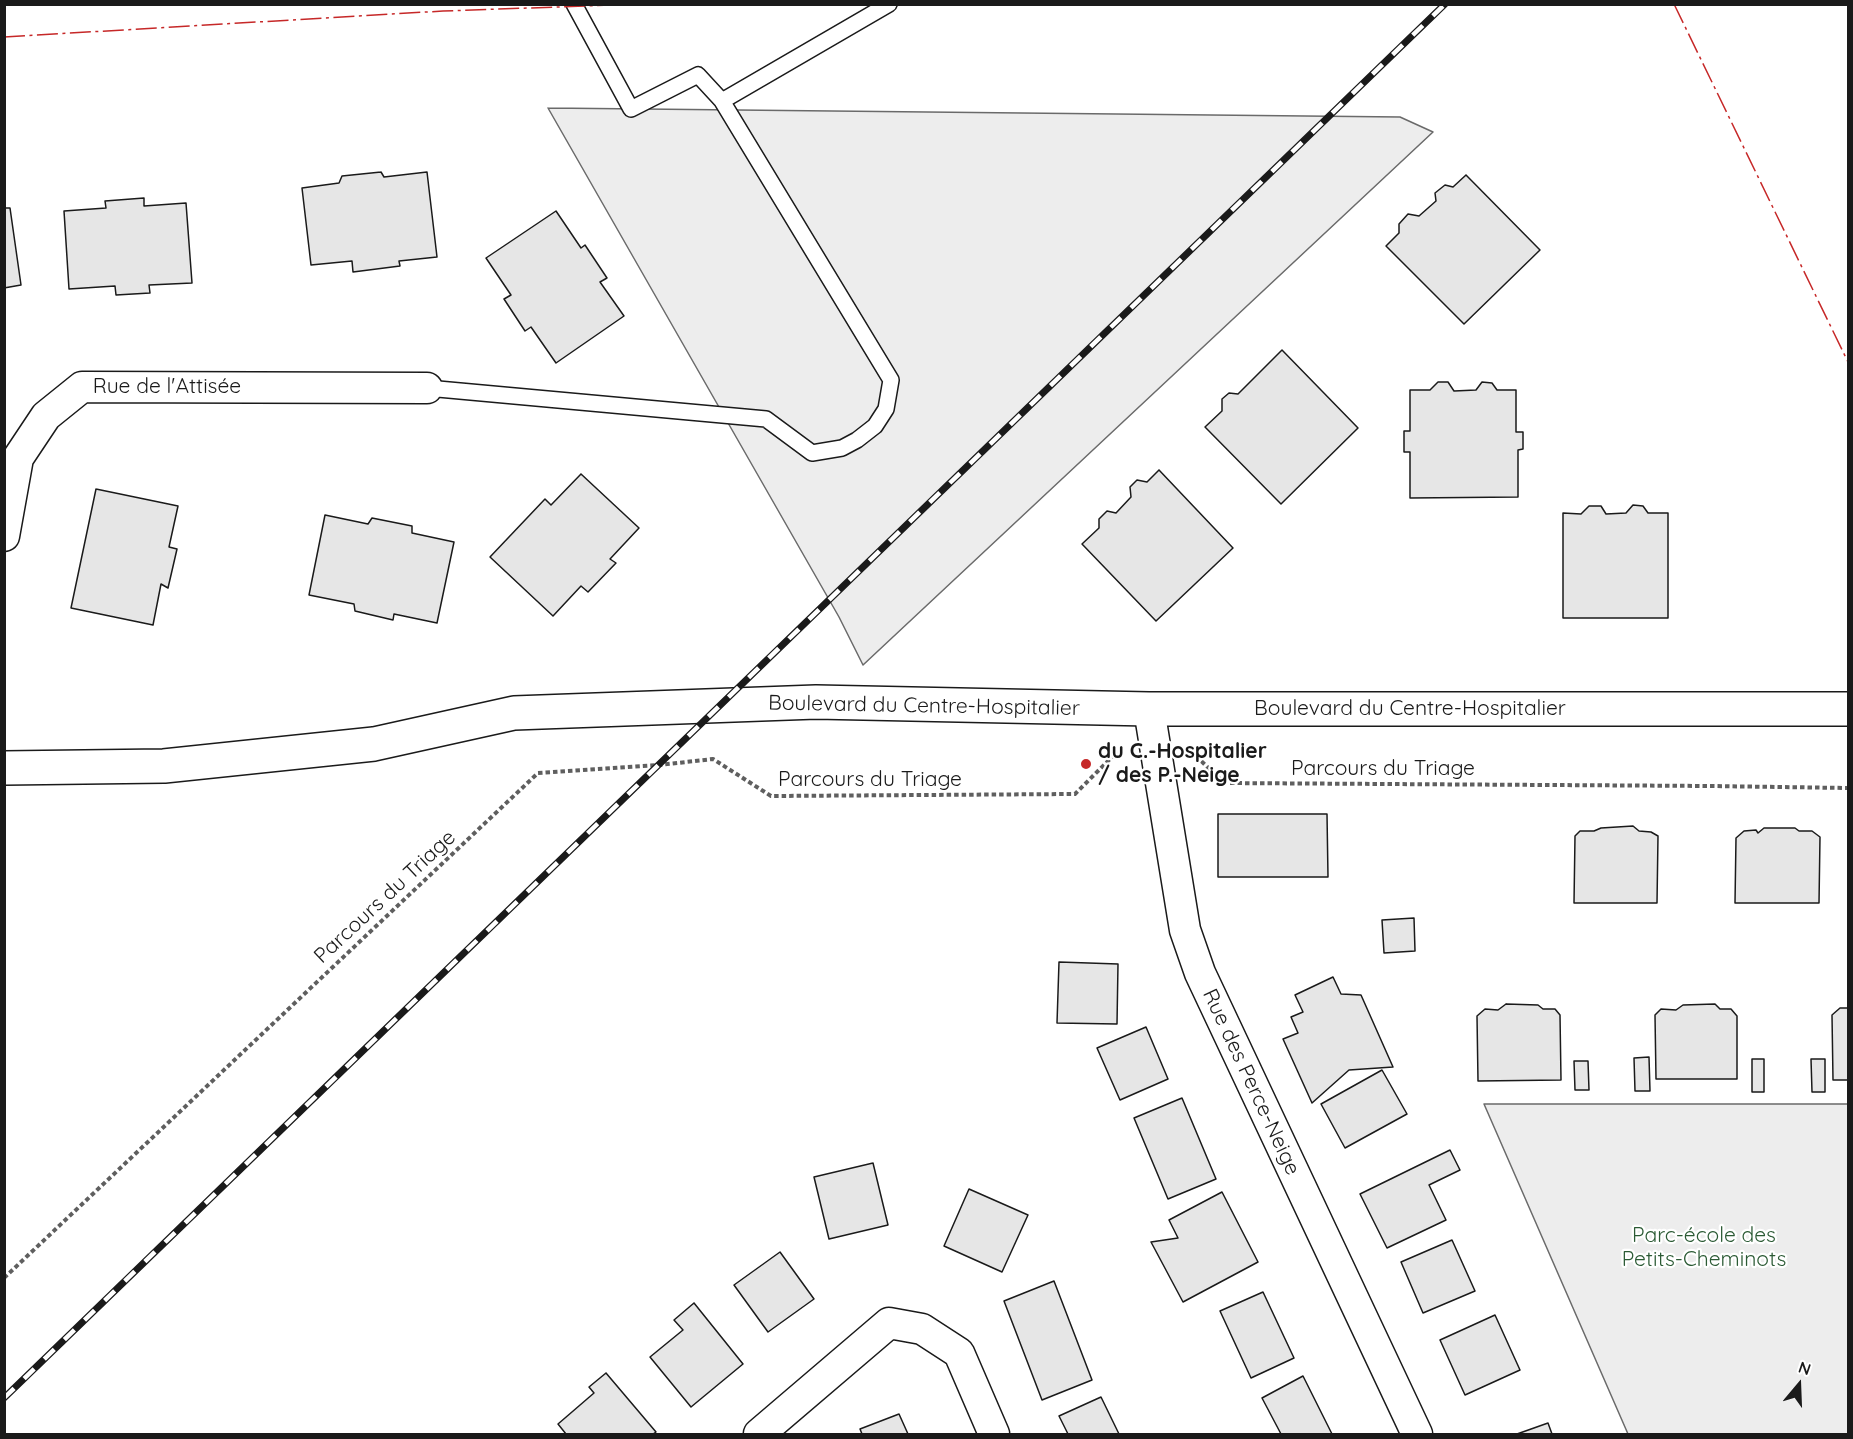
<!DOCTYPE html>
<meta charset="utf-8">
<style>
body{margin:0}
#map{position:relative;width:1853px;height:1439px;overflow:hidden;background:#fff;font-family:Quicksand,sans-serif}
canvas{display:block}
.frame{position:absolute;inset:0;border:6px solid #1a1a1a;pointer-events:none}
.north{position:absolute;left:1769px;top:1355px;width:60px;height:60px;-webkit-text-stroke:4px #fff;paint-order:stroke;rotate:19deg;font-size:16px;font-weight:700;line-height:24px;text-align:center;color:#1a1a1a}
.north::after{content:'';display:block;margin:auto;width:21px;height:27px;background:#1a1a1a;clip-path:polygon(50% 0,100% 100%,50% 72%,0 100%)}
</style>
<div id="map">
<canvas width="1853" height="1439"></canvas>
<div class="frame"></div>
<div class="north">N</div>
</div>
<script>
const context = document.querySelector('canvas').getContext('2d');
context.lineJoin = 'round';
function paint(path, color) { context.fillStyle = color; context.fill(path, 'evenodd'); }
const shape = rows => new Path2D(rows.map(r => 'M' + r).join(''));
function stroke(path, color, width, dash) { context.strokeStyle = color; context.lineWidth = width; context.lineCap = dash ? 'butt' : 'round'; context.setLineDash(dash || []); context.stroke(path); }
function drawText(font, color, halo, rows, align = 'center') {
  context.font = font + ' Quicksand,sans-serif'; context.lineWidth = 4.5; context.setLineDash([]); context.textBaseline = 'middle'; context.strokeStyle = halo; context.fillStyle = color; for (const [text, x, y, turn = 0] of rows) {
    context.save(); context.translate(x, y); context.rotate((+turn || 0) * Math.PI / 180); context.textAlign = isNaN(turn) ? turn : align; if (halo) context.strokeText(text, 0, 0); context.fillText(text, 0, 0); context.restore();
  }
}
const built = shape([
 [548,108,1400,117,1433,132,863,665,839,617,548,108],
 [1484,1104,1848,1104,1848,1434,1628,1434,1484,1104]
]);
const building = shape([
 [381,172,384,177,427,172,437,257,399,261,400,266,353,272,352,261,311,265,302,188,339,183,342,176,381,172],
 [1466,175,1540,250,1464,324,1386,246,1399,233,1399,224,1408,214,1419,216,1436,201,1435,193,1445,185,1453,187,1466,175],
 [144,198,144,206,186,203,192,283,149,285,150,293,116,295,115,286,69,289,64,211,106,208,105,201,144,198],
 [4,208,10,208,21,285,4,288,4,208],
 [556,211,581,248,585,245,607,278,600,282,624,316,556,363,531,327,525,331,504,299,511,295,486,258,556,211],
 [1282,350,1358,428,1281,504,1205,427,1222,411,1222,399,1229,393,1238,394,1282,350],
 [1438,382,1448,382,1454,391,1476,390,1482,382,1492,383,1497,390,1516,390,1516,432,1523,432,1523,449,1518,450,1518,497,1410,498,1410,452,1404,452,1404,431,1410,431,1410,390,1430,390,1438,382],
 [1159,470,1233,548,1156,621,1082,544,1099,528,1099,519,1107,511,1116,513,1131,497,1130,487,1137,480,1147,482,1159,470],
 [581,474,639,528,610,559,616,563,588,592,581,586,553,616,490,557,545,499,551,505,581,474],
 [96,489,178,506,169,547,177,549,168,588,161,584,153,625,71,608,96,489],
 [1633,505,1643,506,1648,513,1668,513,1668,618,1563,618,1563,513,1581,514,1589,506,1601,506,1606,514,1626,513,1633,505],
 [325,515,368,524,372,518,412,526,412,533,454,542,437,623,394,614,393,620,355,611,354,604,309,595,325,515],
 [1218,814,1327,814,1328,877,1218,877,1218,814],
 [1633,826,1639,831,1651,832,1658,836,1657,903,1574,903,1575,836,1580,831,1594,831,1601,828,1633,826],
 [1764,828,1795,828,1799,831,1812,831,1820,837,1819,903,1735,903,1736,838,1744,831,1756,830,1758,833,1764,828],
 [1414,918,1415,951,1384,953,1382,920,1414,918],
 [1059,962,1118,964,1117,1024,1057,1023,1059,962],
 [1333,977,1341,994,1361,995,1393,1067,1349,1070,1312,1103,1283,1039,1298,1033,1291,1017,1303,1012,1295,995,1333,977],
 [1506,1004,1538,1005,1543,1009,1555,1009,1560,1015,1561,1080,1478,1081,1477,1016,1485,1009,1498,1010,1506,1004],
 [1715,1004,1720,1009,1731,1009,1737,1016,1737,1079,1656,1079,1655,1015,1661,1009,1676,1010,1683,1005,1715,1004],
 [1840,1008,1848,1008,1848,1080,1833,1080,1832,1015,1840,1008],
 [1146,1027,1168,1079,1120,1100,1097,1048,1146,1027],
 [1649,1057,1650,1091,1635,1091,1634,1058,1649,1057],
 [1752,1059,1764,1059,1764,1092,1752,1092,1752,1059],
 [1811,1059,1825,1059,1825,1092,1812,1092,1811,1059],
 [1574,1061,1588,1061,1589,1090,1575,1090,1574,1061],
 [1382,1070,1407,1114,1345,1148,1321,1104,1382,1070],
 [1182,1098,1216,1179,1168,1199,1134,1118,1182,1098],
 [1450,1150,1460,1170,1429,1185,1446,1220,1387,1248,1360,1194,1450,1150],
 [873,1163,888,1225,829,1239,814,1177,873,1163],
 [969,1189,1028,1215,1002,1272,944,1246,969,1189],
 [1222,1192,1258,1262,1183,1302,1151,1242,1178,1238,1169,1220,1222,1192],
 [1452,1240,1475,1291,1423,1313,1401,1262,1452,1240],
 [780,1252,814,1299,768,1332,734,1285,780,1252],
 [1054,1281,1092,1380,1042,1400,1004,1301,1054,1281],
 [1263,1292,1294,1358,1251,1378,1220,1311,1263,1292],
 [694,1303,743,1364,691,1407,650,1357,683,1330,674,1320,694,1303],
 [1495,1315,1520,1370,1465,1395,1440,1340,1495,1315],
 [606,1373,656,1432,653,1434,566,1434,558,1424,594,1393,589,1387,606,1373],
 [1303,1376,1332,1434,1281,1434,1262,1398,1303,1376],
 [1101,1397,1119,1434,1068,1434,1059,1416,1101,1397],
 [899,1414,908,1434,862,1434,860,1429,899,1414],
 [1548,1423,1552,1434,1517,1434,1548,1423]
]);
const path = shape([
 [1188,757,1197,757,1224,783,1711,786,1848,788],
 [4,1278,538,773,659,765,713,759,771,796,1075,794,1116,753,1123,754]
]);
const service = shape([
 [574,4,631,109,698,75,722,101],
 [427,388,766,419,812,453,842,448,857,440,875,426,886,409,891,380,722,101,889,4]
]);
const minor = shape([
 [4,536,18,458,46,416,82,387,427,388],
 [1149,709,1185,930,1200,973,1417,1434],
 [759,1434,889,1323,922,1329,959,1353,994,1434]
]);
const tertiary = shape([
 [4,768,164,766,374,744,514,713,816,702,1149,709,1848,709]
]);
const rail = shape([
 [4,1398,1445,4]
]);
const power = shape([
 [1674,4,1848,362],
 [4,37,443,11,643,4]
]);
const markers = [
 [1086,764,6,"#c62828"]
];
const streetNames = [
 ["Rue de l'Attisée",167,387],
 ["Boulevard du Centre-Hospitalier",924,706,1],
 ["Boulevard du Centre-Hospitalier",1410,709],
 ["Parcours du Triage",1383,769],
 ["Parcours du Triage",870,780],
 ["Parcours du Triage",385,897,-43],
 ["Rue des Perce-Neige",1251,1082,65]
];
const poiNames = [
 ["du C.-Hospitalier",1098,752],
 ["/ des P.-Neige",1098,776]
];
const parkNames = [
 ["Parc-école des",1704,1236],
 ["Petits-Cheminots",1704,1260]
];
paint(built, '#ededed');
stroke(built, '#6a6a6a', 1.5);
paint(building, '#e6e6e6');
stroke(building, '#1a1a1a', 1.5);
stroke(service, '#1a1a1a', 18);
stroke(minor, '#1a1a1a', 33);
stroke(tertiary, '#1a1a1a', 36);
stroke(path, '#5f5f5f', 4, [4.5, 3]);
stroke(service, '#fff', 15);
stroke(minor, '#fff', 30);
stroke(tertiary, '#fff', 33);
stroke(rail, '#1a1a1a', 7);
stroke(rail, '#fff', 4.5, [14]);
stroke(power, '#c62828', 1.5, [21, 4.5, 3, 4.5]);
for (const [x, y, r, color] of markers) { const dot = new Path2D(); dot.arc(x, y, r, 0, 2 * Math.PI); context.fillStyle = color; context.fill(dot); stroke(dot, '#fff', 2); }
drawText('21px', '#1a1a1a', '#fff', streetNames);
drawText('bold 21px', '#1a1a1a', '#fff', poiNames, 'left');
drawText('21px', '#2b5a34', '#fff', parkNames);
</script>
